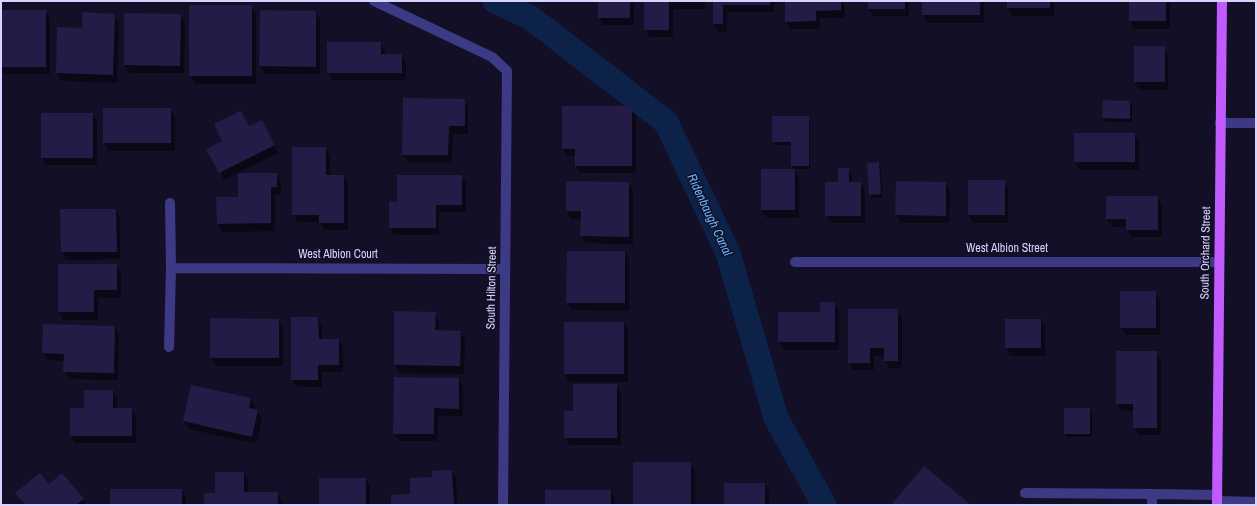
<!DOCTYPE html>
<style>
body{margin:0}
#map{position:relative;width:1257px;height:506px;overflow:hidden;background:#130f26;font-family:"Archivo Narrow",sans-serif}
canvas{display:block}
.frame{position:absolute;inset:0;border:2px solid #d9d4ff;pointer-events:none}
</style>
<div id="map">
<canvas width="1257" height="506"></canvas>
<div class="frame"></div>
</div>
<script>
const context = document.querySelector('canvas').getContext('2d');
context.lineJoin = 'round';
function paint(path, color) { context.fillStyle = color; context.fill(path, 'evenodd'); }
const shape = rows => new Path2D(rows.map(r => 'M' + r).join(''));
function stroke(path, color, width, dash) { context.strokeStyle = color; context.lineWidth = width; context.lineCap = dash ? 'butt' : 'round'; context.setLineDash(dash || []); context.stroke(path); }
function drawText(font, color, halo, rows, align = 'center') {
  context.font = font + ' "Archivo Narrow",sans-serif'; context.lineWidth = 3; context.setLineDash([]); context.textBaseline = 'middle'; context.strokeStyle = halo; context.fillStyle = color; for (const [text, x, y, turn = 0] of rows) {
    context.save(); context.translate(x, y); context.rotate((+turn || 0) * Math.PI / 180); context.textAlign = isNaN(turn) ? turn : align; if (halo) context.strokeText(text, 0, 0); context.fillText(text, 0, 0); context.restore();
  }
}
const shadow = shape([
 [599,1,634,1,634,25,603,25,599,18],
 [645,1,705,1,705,9,673,9,673,37,650,37,645,29],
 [714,1,774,1,774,12,727,12,727,32,719,32,714,24],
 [786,1,844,1,845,18,820,18,820,29,791,29,786,22],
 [869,1,909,1,909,16,873,16,869,9],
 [923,1,984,1,984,23,928,23,923,15],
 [1008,1,1054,1,1054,16,1012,16,1008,8],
 [1130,1,1170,1,1170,29,1134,29,1130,21],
 [251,6,256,13,256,84,195,84,190,76],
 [1,11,45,11,50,19,50,74,1,74],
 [316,12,320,20,320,74,265,74,260,66],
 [114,15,119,22,117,83,62,81,57,73,83,29],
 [180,15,185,22,184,73,129,73,125,65],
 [380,43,385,51,385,55,402,55,406,63,406,80,333,80,328,73],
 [1135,47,1164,47,1168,55,1168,90,1139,90,1135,82],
 [464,100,468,108,468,134,453,134,452,163,408,162,403,155],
 [1104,101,1130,102,1132,105,1132,122,1106,122,1103,118],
 [631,107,636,115,636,173,580,173,576,166,576,156,567,156,563,148],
 [171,109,175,117,175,151,109,151,104,143],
 [92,114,97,121,97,165,46,165,42,157],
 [808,117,810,121,810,169,794,169,792,166,792,145,775,145,773,141],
 [249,127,266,129,278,153,224,180,220,172],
 [1075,134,1134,134,1139,141,1139,170,1080,170,1075,162],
 [325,148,330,156,330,176,344,176,348,184,348,230,325,230,320,222,298,222,293,214],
 [879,163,881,167,882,198,872,198,870,194],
 [848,169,852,177,852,183,860,183,865,191,865,223,831,223,826,215,839,183],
 [794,170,799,178,799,218,767,218,762,210],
 [277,174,281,182,281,195,275,195,275,231,222,232,218,224,217,198,239,198],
 [461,176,466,183,466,212,439,212,439,235,394,235,390,228,398,203],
 [969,181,1004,181,1008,189,1008,223,973,223,969,215],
 [897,182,946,183,950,191,949,223,901,223,896,215],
 [629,183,633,191,633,244,586,243,581,236,582,219,571,219,567,211],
 [1107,197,1157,197,1162,204,1162,237,1132,237,1127,230,1127,227,1112,227,1107,219],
 [116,210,120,217,120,259,66,260,62,252],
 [625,252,629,260,629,311,572,310,567,303],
 [59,265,117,265,121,273,121,298,98,298,98,320,63,320,59,312],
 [1,277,2,277,2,304,1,304],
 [1155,292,1160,300,1160,335,1126,335,1121,327],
 [834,304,839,311,839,350,784,350,779,342],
 [898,310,902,318,902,368,889,368,885,360,885,356,874,356,874,370,853,370,849,362],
 [395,312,435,313,439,321,439,331,460,332,465,340,464,374,400,373,395,365],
 [318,318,322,325,322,340,338,340,343,347,343,372,322,372,322,387,297,387,292,380],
 [278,320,283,327,283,366,216,366,211,358],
 [1006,320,1041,320,1045,327,1045,356,1010,356,1006,348],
 [565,323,624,323,628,331,628,382,569,382,565,374],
 [115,327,119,335,118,380,69,379,64,371,65,361,48,360,43,352],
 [1156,352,1161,360,1161,435,1139,435,1134,427,1134,411,1121,411,1117,403],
 [459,379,463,387,463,416,438,416,437,441,399,441,394,433],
 [616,385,621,393,621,445,569,445,565,437],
 [192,387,250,399,255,407,254,410,257,411,262,419,256,444,189,429,184,421],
 [113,391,117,399,117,409,131,409,136,417,136,443,75,443,71,436,85,409],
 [1090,409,1092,412,1092,437,1067,437,1065,433],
 [690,463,695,471,695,505,634,505],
 [452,471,456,478,457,505,392,505,411,495,433,478],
 [244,473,248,480,248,493,277,493,282,501,282,505,205,505],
 [366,479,370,486,370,505,320,505],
 [765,484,769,492,769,505,725,505],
 [49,485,83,499,86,505,24,505,17,493],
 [182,490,186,497,186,505,111,505],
 [611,491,615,499,615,505,546,505]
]);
const canal = shape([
 [495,1,531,18,666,122,728,253,776,418,824,505]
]);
const building = shape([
 [598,1,630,1,630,18,598,18],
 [644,1,669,1,669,30,644,30],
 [713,1,770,1,770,5,723,5,723,24,713,24],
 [785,1,841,1,841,10,816,11,816,21,785,22],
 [868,1,905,1,905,9,868,9],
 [922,1,980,1,980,15,922,15],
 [1007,1,1050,1,1050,8,1007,8],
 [1129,1,1166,1,1166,21,1129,21],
 [189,5,252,5,252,76,189,76],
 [1,10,46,10,46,67,1,67],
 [260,10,316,11,316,67,259,66],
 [82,12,115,14,113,75,56,73,57,27,82,28],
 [124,13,181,14,180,66,124,65],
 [327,42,381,42,381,54,402,54,402,73,327,73],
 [1134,46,1165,46,1165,82,1134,82],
 [403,98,465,99,465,126,449,126,448,155,402,155],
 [1103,100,1130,101,1130,119,1102,118],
 [562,106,632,106,632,166,575,166,575,149,562,149],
 [103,108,171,108,171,143,103,143],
 [241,111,249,126,262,120,275,145,219,173,206,149,222,141,214,124],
 [41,113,93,113,93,158,41,158],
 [772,116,809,116,809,166,791,166,791,142,772,142],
 [1074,133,1135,133,1135,162,1074,162],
 [292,147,326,147,326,175,344,175,344,223,319,223,319,215,292,215],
 [879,162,881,194,869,195,867,163],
 [838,168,849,168,849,182,861,182,861,216,825,216,825,182,838,182],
 [761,169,795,169,795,210,761,210],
 [238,173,277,173,277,187,271,187,271,223,217,224,216,197,238,197],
 [397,175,462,175,462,205,436,205,436,228,389,228,389,202,397,202],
 [968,180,1005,180,1005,215,968,215],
 [566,181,629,182,629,237,580,236,581,211,566,211],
 [896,181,946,182,946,216,895,215],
 [1106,196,1158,196,1158,230,1126,230,1126,219,1106,219],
 [60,209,116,209,117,252,61,252],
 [567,251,625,251,625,303,566,303],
 [58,264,117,264,117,290,94,290,94,312,58,312],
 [1120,291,1156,291,1156,328,1120,328],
 [820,302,835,302,835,342,778,342,778,312,820,312],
 [848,309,898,309,898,361,884,361,884,348,870,348,870,363,848,363],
 [394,311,436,312,435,330,461,331,460,366,394,365],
 [291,317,318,317,319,339,339,339,339,365,318,365,318,380,291,380],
 [210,318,279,319,279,358,210,358],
 [1005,319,1041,319,1041,348,1005,348],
 [564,322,624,322,624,374,564,374],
 [43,324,115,326,114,373,63,372,64,354,42,353],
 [1116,351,1157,351,1157,428,1133,428,1133,404,1116,404],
 [394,377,459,378,459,409,434,408,434,434,393,434],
 [573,384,617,384,617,438,564,438,564,411,573,411],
 [191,385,251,398,249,408,258,410,252,437,183,421],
 [84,390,113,390,113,408,132,408,132,436,70,436,70,408,84,408],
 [1064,408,1090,408,1090,434,1064,434],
 [633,462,691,462,691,505,633,505],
 [924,466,971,505,891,505],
 [452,470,454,505,391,505,391,495,410,494,410,478,432,477,432,471],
 [215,472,244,472,244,492,278,492,278,505,204,505,204,493,215,493],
 [40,473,49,484,62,473,84,499,76,505,25,505,15,493],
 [319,478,366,478,366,505,319,505],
 [724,483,765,483,765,505,724,505],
 [110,489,182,489,182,505,110,505],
 [545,490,611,490,611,505,545,505]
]);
const minor = shape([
 [374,1,492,57,507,71,503,505],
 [1220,123,1256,123],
 [795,262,1219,262],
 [171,268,505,269],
 [169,347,171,268,170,203],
 [1025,493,1152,494],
 [1217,501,1256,502],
 [1152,505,1152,494,1217,495]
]);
const major = shape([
 [1217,505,1222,1]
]);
const streetNames = [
 ["West Albion Street",1007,249],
 ["South Orchard Street",1206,253,-89],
 ["West Albion Court",338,255],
 ["South Hilton Street",492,288,-89]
];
const waterNames = [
 ["Ridenbaugh Canal",709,215,65]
];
paint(shadow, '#0007');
stroke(canal, '#0c2248', 25);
paint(building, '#241b47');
stroke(minor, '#3d3a85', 10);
stroke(major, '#c25bff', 10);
drawText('12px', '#d9d4ff', '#130f26', streetNames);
drawText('italic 13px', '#62b6ff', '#130f26', waterNames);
</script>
